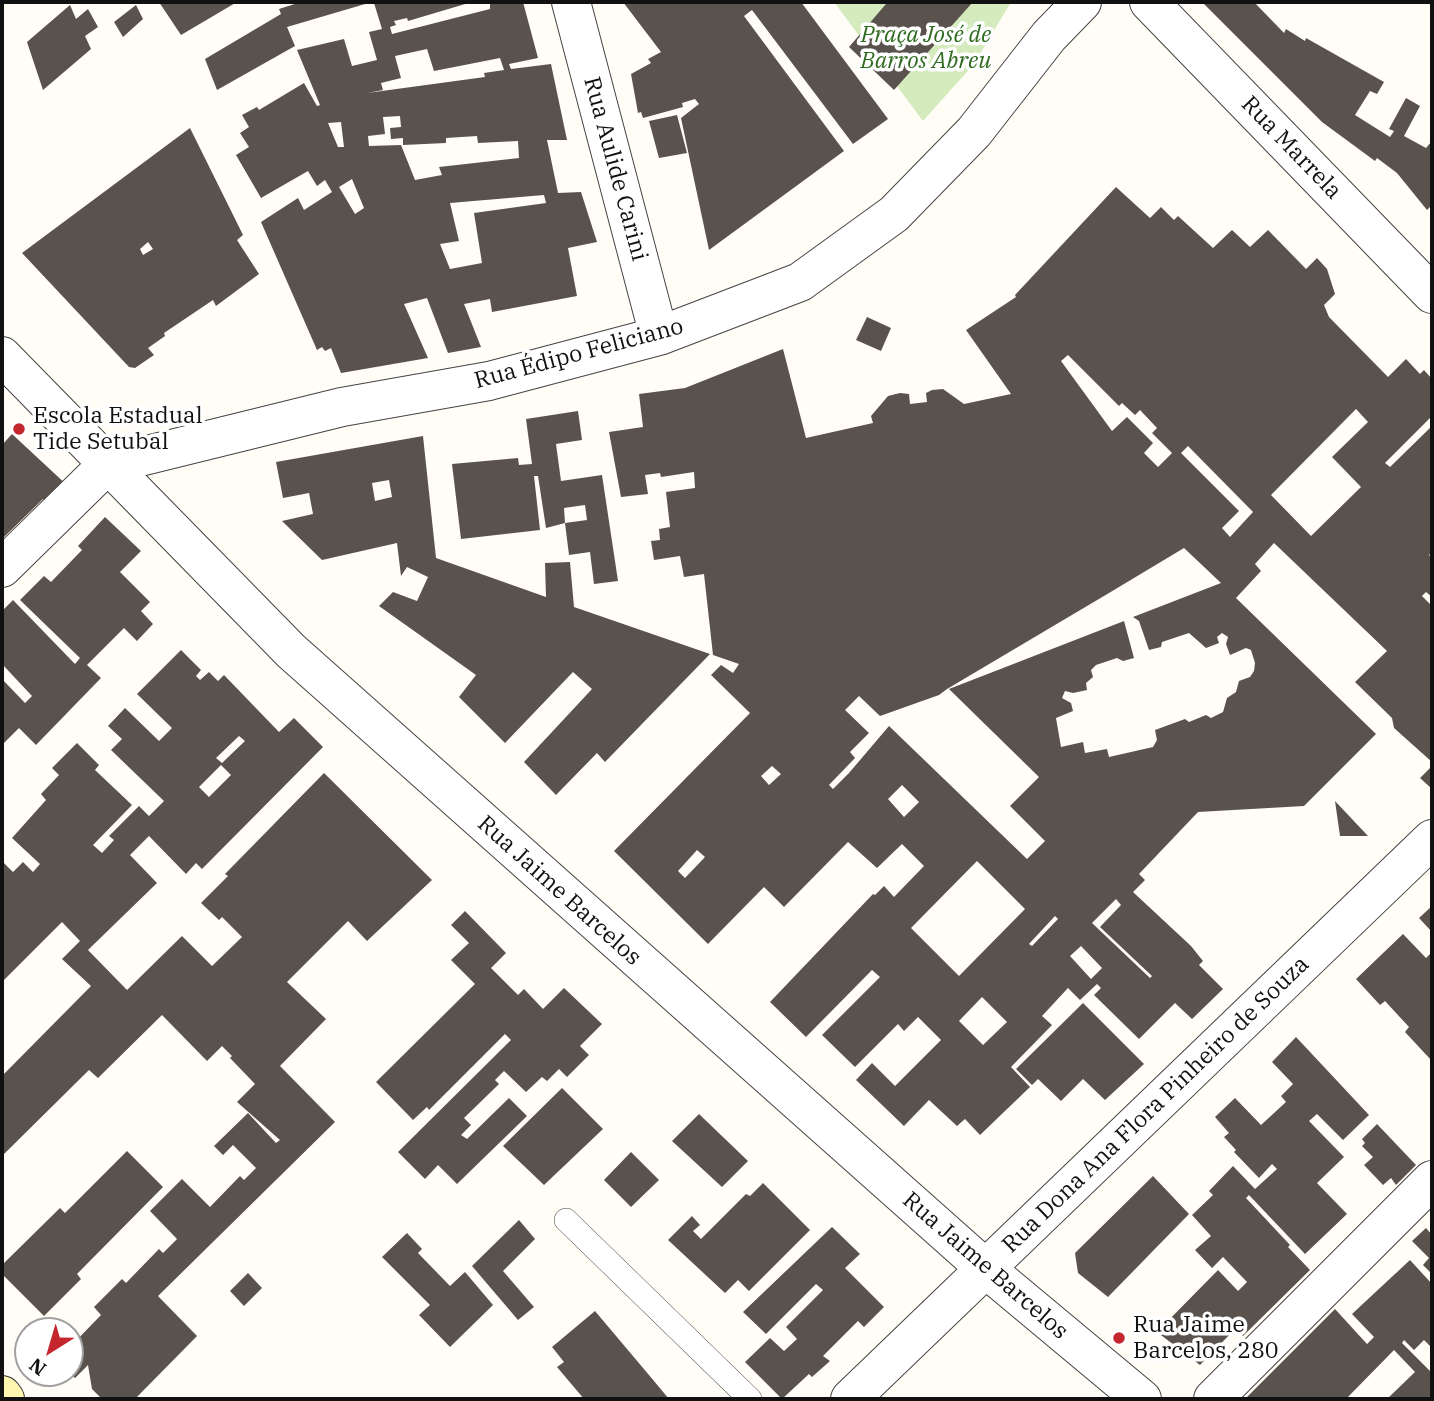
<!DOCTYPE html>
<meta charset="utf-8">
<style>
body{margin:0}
#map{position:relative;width:1434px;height:1401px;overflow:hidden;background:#fffdf5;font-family:"IBM Plex Serif",serif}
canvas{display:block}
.frame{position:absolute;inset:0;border:4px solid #111;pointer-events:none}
.north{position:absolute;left:14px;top:1317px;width:70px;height:70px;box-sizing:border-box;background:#fff;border:2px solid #a0a0a0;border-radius:50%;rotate:217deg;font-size:19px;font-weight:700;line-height:28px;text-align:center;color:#111}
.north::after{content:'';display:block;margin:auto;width:24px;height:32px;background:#c4262e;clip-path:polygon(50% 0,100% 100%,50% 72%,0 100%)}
</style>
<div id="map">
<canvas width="1434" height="1401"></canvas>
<div class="frame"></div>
<div class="north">N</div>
</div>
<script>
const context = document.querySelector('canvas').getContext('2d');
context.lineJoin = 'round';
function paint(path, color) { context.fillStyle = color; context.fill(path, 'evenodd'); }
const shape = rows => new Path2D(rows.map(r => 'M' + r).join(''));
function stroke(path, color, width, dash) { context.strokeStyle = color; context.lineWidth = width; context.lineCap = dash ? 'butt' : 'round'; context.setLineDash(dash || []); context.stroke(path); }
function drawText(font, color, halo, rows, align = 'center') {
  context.font = font + ' "IBM Plex Serif",serif'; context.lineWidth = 7; context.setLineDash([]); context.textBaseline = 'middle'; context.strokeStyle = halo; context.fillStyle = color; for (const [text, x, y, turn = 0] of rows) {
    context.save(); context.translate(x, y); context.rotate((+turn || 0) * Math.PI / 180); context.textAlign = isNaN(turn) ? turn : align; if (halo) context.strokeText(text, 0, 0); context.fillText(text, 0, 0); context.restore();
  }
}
const green = shape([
 [834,2,1011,2,974,64,923,121]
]);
const building = shape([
 [159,2,237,2,181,35],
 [301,2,372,2,287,27,295,46,217,90,205,59,281,14,279,9],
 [377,2,472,2,408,21,407,18,394,21,396,25,390,27,392,34,490,9,490,2,523,2,538,58,509,64,511,69,551,64,567,140,547,140,558,193,581,192,597,242,568,248,577,296,492,312,490,299,464,304,481,347,448,353,427,298,404,304,428,358,341,373,331,348,325,351,322,347,317,350,261,222,298,198,304,210,332,192,325,180,317,186,308,171,261,198,236,155,249,147,240,133,249,127,242,115,257,107,259,110,304,83,317,106,320,105,297,50,344,39,352,66,377,60,369,32,382,29,374,3],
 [427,49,434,71,500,58,504,70,484,73,485,77,367,93,383,90,381,83,401,78,395,56],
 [400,116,401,127,390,128,391,139,403,138,403,145,446,143,446,138,477,136,478,143,518,141,519,158,439,167,442,175,415,180,401,145,369,146,368,136,385,134,383,117],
 [341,122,344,147,338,147,328,123],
 [352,179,364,208,355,214,339,187],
 [544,195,546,203,474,213,482,263,450,269,440,244,459,241,450,203],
 [623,2,801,2,888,119,853,144,752,10,744,16,844,151,709,250,681,118,699,104,695,99,682,103,683,107,643,118,641,112,638,113,631,74,651,63,648,59,661,52],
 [884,2,973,2,894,90,849,47,886,4],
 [1202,2,1254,2,1284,33,1286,29,1305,41,1306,38,1384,82,1377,94,1370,91,1355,115,1390,137,1394,131,1389,129,1406,98,1420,106,1404,136,1426,148,1432,141,1432,205,1427,210,1397,173,1377,158,1375,161,1322,122],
 [70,5,76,19,88,9,98,27,85,36,91,49,43,90,27,42],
 [136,5,143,19,123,37,114,22],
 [677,115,687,153,659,158,649,121],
 [190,128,243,235,237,240,259,274,216,306,213,300,164,333,165,336,148,348,154,355,135,368,129,367,22,253],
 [148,242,153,249,143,255,140,249],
 [1116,187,1150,218,1161,207,1174,220,1178,216,1213,248,1232,230,1250,247,1268,230,1306,269,1317,258,1327,269,1335,294,1324,305,1329,317,1388,377,1406,359,1420,374,1424,370,1432,379,1432,416,1385,463,1390,467,1432,426,1432,552,1429,555,1432,558,1432,597,1426,592,1422,596,1432,606,1432,762,1394,728,1392,718,1355,682,1387,651,1274,543,1255,564,1261,571,1236,598,1376,734,1304,806,1198,812,1139,874,1145,880,1133,892,1191,946,1203,961,1199,965,1223,989,1192,1019,1175,1003,1139,1039,1094,995,1101,988,1097,984,1080,1000,1068,988,1042,1016,1052,1025,1011,1067,1030,1087,980,1135,965,1119,957,1126,929,1100,904,1126,856,1080,872,1063,895,1086,941,1040,918,1017,904,1031,898,1024,855,1067,822,1035,880,977,872,970,806,1037,770,1002,873,894,875,895,884,886,894,897,924,866,902,844,877,868,848,842,784,907,764,887,708,944,614,851,750,713,711,675,721,665,733,673,739,664,713,655,704,574,684,577,680,556,654,560,651,541,660,540,659,529,670,527,666,492,695,488,694,472,661,477,660,473,645,475,648,494,621,497,609,432,643,427,639,394,685,388,783,349,806,438,873,423,871,416,888,396,900,393,909,394,910,404,927,402,926,393,932,390,943,389,964,404,1011,394,966,330,1016,297,1015,295],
 [1068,355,1119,406,1122,403,1135,415,1140,410,1157,428,1152,433,1172,453,1158,467,1144,453,1153,443,1127,417,1112,431,1061,361],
 [1356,409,1368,422,1332,457,1361,487,1311,536,1271,495],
 [1188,446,1253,512,1230,537,1222,528,1239,511,1181,453],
 [1184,548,1221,583,1133,617,1139,621,1149,650,1161,647,1162,642,1189,633,1206,648,1219,643,1217,637,1222,633,1228,637,1226,644,1230,655,1246,648,1251,650,1255,663,1254,671,1250,677,1239,681,1236,692,1227,698,1223,712,1211,718,1206,715,1189,722,1185,719,1155,730,1157,740,1153,747,1109,757,1107,749,1085,753,1083,742,1061,747,1056,718,1073,711,1071,703,1062,698,1065,691,1073,693,1087,690,1086,683,1093,677,1091,670,1096,665,1117,658,1123,661,1134,658,1124,621,949,689,1039,777,1010,806,1045,841,1027,859,889,726,849,773,833,789,829,785,855,758,850,752,869,733,845,710,859,696,880,716,939,695,947,689,1109,593],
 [772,766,781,774,769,785,761,776],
 [902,785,919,802,904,817,888,799],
 [697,850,705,857,685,878,678,871],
 [977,861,1025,909,959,976,911,928],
 [1116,899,1121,905,1100,927,1152,976,1150,978,1092,923],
 [1055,916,1058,919,1032,946,1029,944],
 [1081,946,1102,968,1091,979,1070,956],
 [982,997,1007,1022,983,1045,959,1021],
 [867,317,891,328,881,351,856,340],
 [578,411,582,440,556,444,561,481,602,475,618,581,594,584,590,552,569,555,565,523,546,528,538,476,534,476,540,530,461,539,452,464,518,458,519,465,532,464,526,419],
 [585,505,587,520,565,523,564,508],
 [12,434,69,487,50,506,43,499,2,539,2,445],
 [423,436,436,558,546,597,545,563,570,562,574,607,710,654,605,762,597,753,556,795,524,762,592,689,573,672,505,743,459,697,476,675,379,606,393,592,417,601,428,577,407,567,401,576,397,543,322,560,282,521,313,514,309,493,283,498,276,462],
 [389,480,392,497,375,501,372,483],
 [105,517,141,551,120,572,150,602,141,611,153,624,137,641,124,628,87,665,101,678,36,745,19,728,2,745,2,679,25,703,32,696,2,664,2,611,13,600,75,664,80,658,20,600,44,576,51,582,82,550,78,546],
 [181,650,201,670,196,676,200,680,209,672,218,681,224,675,279,732,294,718,323,747,202,869,196,863,186,874,149,836,130,855,157,883,88,950,127,990,182,936,212,966,242,937,222,917,219,920,201,903,228,876,225,874,324,773,432,880,367,941,348,921,287,982,326,1019,280,1066,335,1122,158,1296,197,1336,135,1399,102,1399,92,1389,88,1365,75,1378,70,1374,70,1347,101,1315,94,1307,122,1279,126,1283,159,1249,163,1253,177,1239,150,1211,182,1179,210,1207,240,1176,244,1180,256,1168,233,1145,223,1155,214,1146,248,1113,276,1143,280,1140,237,1102,255,1084,230,1058,232,1056,222,1046,207,1061,162,1015,98,1078,89,1070,2,1156,2,1076,91,986,62,959,80,941,62,922,2,982,2,861,13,872,23,862,33,872,40,864,12,838,46,800,41,794,59,775,52,768,77,743,99,765,95,770,132,805,93,845,102,853,114,840,109,836,139,806,149,816,164,801,111,750,122,739,108,726,125,708,159,741,172,728,137,694],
 [239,736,245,741,222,763,216,758],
 [221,765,231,775,209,797,199,787],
 [1432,766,1432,789,1420,778],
 [1335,801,1368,836,1340,836],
 [1432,906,1432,932,1419,918],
 [465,911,506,953,491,968,518,995,524,989,543,1009,564,988,602,1024,580,1046,589,1055,567,1077,559,1069,547,1081,542,1077,526,1092,504,1071,495,1080,499,1084,464,1118,471,1125,461,1135,467,1139,509,1098,527,1116,457,1184,438,1165,425,1179,398,1152,511,1040,505,1034,429,1110,427,1107,413,1120,376,1082,475,984,451,960,469,943,451,925],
 [1403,934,1426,958,1432,952,1432,1061,1405,1032,1409,1027,1385,1001,1380,1005,1356,979],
 [1083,1003,1144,1064,1105,1100,1083,1079,1061,1101,1038,1079,1032,1085,1016,1069],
 [1296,1037,1369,1115,1343,1140,1317,1114,1309,1121,1344,1157,1317,1183,1347,1214,1305,1254,1249,1195,1246,1198,1290,1245,1288,1247,1310,1270,1243,1336,1236,1328,1200,1365,1157,1332,1218,1270,1238,1291,1247,1282,1223,1257,1212,1268,1195,1250,1211,1236,1192,1215,1213,1195,1209,1191,1233,1166,1255,1189,1277,1169,1272,1164,1259,1178,1234,1152,1236,1150,1224,1137,1229,1133,1215,1117,1235,1098,1261,1125,1286,1102,1281,1096,1293,1084,1272,1062],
 [562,1088,603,1129,544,1185,503,1146],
 [699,1114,748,1161,722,1187,672,1141],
 [1377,1124,1416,1165,1396,1185,1391,1178,1383,1185,1364,1165,1373,1157,1362,1146,1365,1143,1362,1139],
 [127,1151,163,1187,77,1274,81,1279,44,1316,2,1274,2,1265,60,1208,65,1213],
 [631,1152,659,1180,631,1207,604,1180],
 [1153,1176,1189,1214,1108,1297,1078,1273,1075,1253],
 [763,1183,810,1230,749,1291,738,1280,725,1293,668,1240,692,1216,700,1225,693,1231,701,1239,746,1194,750,1196],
 [519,1220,535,1239,503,1271,534,1307,518,1320,472,1266],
 [832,1227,860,1254,845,1268,884,1307,864,1327,858,1321,823,1356,830,1361,812,1377,809,1374,782,1399,745,1362,770,1338,784,1351,797,1339,786,1327,823,1290,816,1284,766,1334,743,1312],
 [1426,1228,1432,1235,1432,1274,1423,1265,1429,1258,1412,1241],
 [407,1233,422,1249,418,1253,450,1286,465,1272,493,1305,450,1347,419,1315,430,1305,382,1257],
 [1410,1260,1432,1284,1432,1348,1424,1340,1414,1350,1404,1340,1402,1343,1432,1373,1432,1399,1387,1399,1415,1372,1394,1350,1346,1399,1245,1399,1335,1309,1367,1344,1374,1337,1352,1314],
 [248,1273,262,1288,244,1306,230,1291],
 [595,1311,654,1381,669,1399,584,1399,557,1367,564,1362,552,1347]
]);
const lane = shape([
 [566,1220,750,1399]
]);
const street = shape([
 [571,2,659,336],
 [1149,2,1432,294],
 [2,356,291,651,986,1269,1142,1399],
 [2,568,107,465,342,407,489,381,659,336,800,282,894,214,974,132,1049,36,1082,2],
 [850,1399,1432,839],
 [1213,1399,1432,1180]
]);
const secondary = shape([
 [2,1395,5,1399]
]);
const markers = [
 [19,429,7,"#c4262e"],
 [1119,1338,7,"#c4262e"]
];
const parkNames = [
 ["Praça José de",926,35],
 ["Barros Abreu",926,61]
];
const streetNames = [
 ["Rua Marrela",1291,148,46],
 ["Rua Aulide Carini",615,169,75],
 ["Rua Édipo Feliciano",579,354,-15],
 ["Rua Jaime Barcelos",559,891,42],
 ["Rua Dona Ana Flora Pinheiro de Souza",1156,1105,-44],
 ["Rua Jaime Barcelos",985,1266,41]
];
const poiNames = [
 ["Escola Estadual",33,416],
 ["Tide Setubal",33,442],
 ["Rua Jaime",1133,1325],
 ["Barcelos, 280",1133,1351]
];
paint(green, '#d5ebbd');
paint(building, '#5a524d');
stroke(lane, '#444', 24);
stroke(street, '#444', 40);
stroke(secondary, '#333', 40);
stroke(lane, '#fff', 23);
stroke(street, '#fff', 38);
stroke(secondary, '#fff6b0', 38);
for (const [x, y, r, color] of markers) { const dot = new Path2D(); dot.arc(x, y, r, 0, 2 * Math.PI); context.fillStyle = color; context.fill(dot); stroke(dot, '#fff', 2.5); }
drawText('italic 23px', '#2f6b1f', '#fff', parkNames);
drawText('23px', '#111', '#fff', streetNames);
drawText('23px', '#111', '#fff', poiNames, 'left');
</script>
